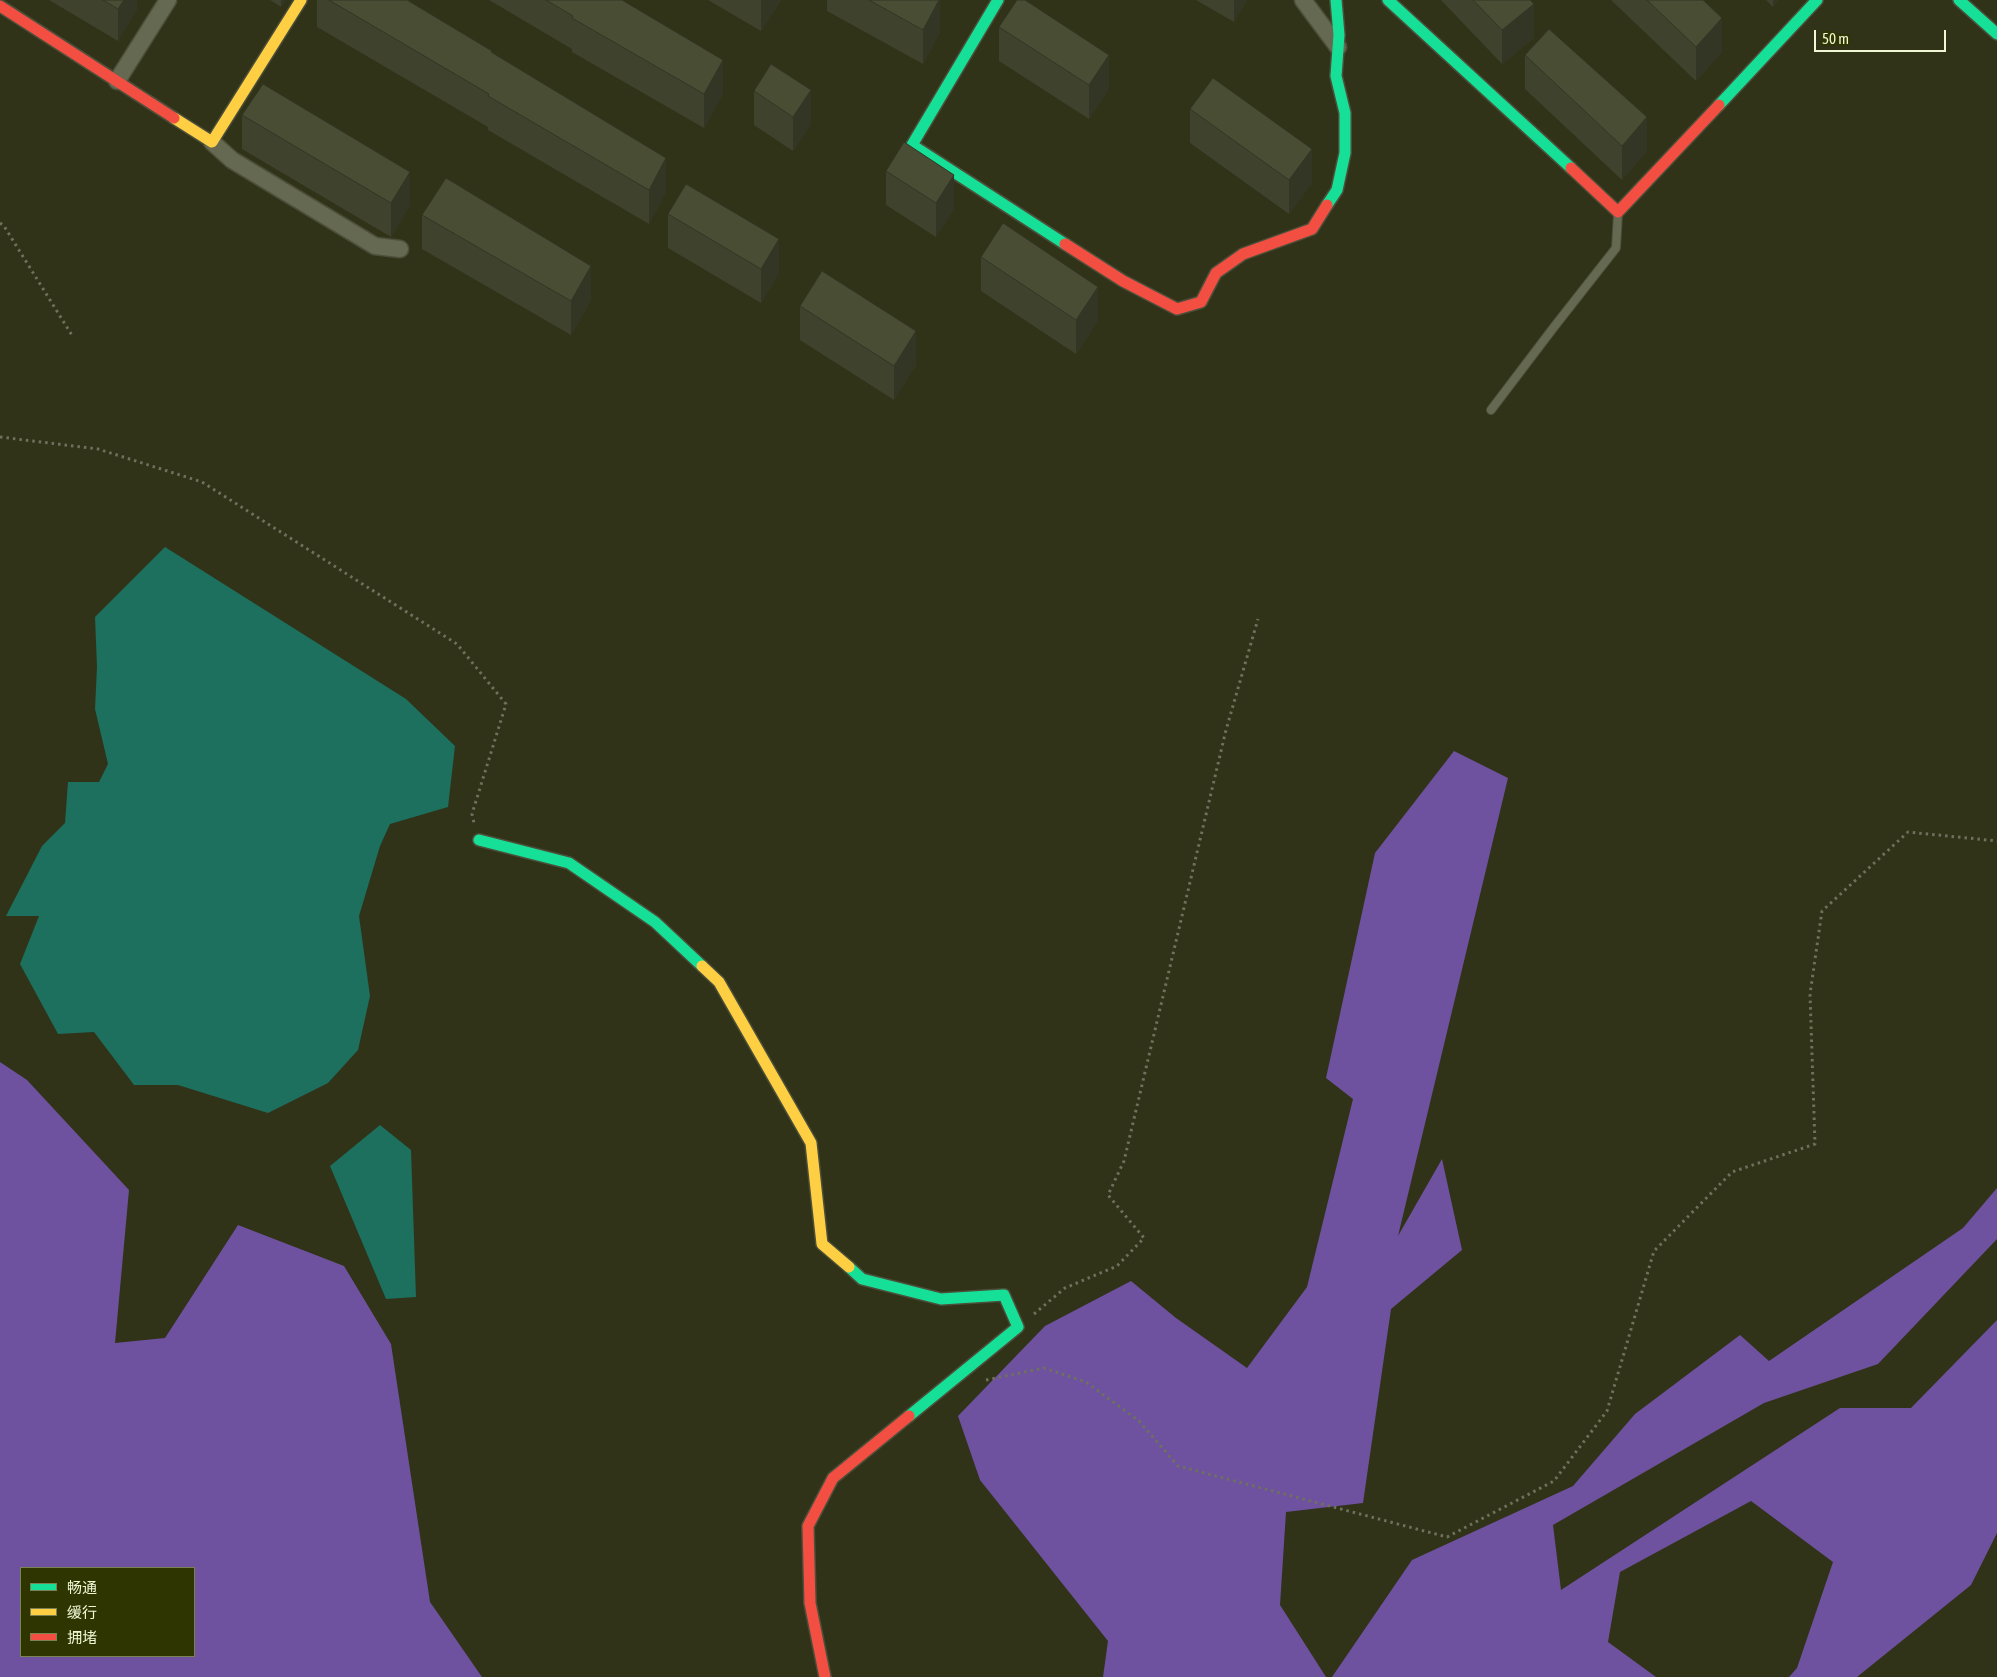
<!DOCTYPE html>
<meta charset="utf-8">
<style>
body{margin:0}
#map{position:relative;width:1997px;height:1677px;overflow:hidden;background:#303318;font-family:"Asap Condensed","Noto Sans SC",sans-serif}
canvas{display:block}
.legend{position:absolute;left:20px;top:1567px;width:175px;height:90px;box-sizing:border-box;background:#2e3500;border:1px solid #7b8355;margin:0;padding:6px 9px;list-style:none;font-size:15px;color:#eff7d5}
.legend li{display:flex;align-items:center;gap:10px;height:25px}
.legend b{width:25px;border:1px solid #7b8355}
.scale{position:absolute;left:1814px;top:30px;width:132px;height:22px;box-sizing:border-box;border:2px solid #eff7d5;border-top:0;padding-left:6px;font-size:15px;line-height:18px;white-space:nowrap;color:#eff7d5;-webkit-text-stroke:4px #2e3500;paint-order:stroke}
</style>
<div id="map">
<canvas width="1997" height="1677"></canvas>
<ul class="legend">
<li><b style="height:6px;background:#16e098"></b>畅通</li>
<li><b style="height:6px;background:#ffcf43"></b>缓行</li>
<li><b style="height:6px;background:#f24e42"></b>拥堵</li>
</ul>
<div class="scale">50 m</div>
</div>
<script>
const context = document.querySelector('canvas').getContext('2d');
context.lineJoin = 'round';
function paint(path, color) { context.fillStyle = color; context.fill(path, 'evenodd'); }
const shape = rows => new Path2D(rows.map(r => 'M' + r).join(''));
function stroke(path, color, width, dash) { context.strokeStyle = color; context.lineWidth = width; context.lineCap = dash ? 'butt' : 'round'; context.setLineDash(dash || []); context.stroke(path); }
const forest = shape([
 [1454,751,1508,778,1398,1236,1442,1159,1462,1250,1391,1309,1363,1503,1286,1512,1280,1605,1326,1677,1103,1677,1108,1641,980,1480,958,1416,1045,1326,1131,1281,1176,1318,1247,1368,1307,1287,1353,1099,1326,1078,1375,853],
 [0,1062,27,1080,129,1190,115,1343,165,1338,238,1225,344,1266,391,1344,430,1602,482,1677,0,1677],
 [21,1568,194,1568,194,1656,21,1656],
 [1997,1188,1997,1239,1878,1364,1764,1403,1553,1525,1561,1590,1840,1408,1911,1408,1997,1320,1997,1533,1971,1585,1857,1677,1789,1677,1797,1668,1833,1562,1751,1501,1620,1572,1608,1642,1656,1677,1332,1677,1412,1560,1573,1486,1635,1414,1740,1335,1769,1361,1963,1228]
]);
const water = shape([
 [165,547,406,699,455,746,448,807,390,824,380,846,359,916,370,996,358,1050,328,1083,268,1113,178,1085,134,1085,94,1032,58,1034,20,964,39,916,6,916,42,846,65,823,68,782,99,782,108,764,95,709,97,667,95,617],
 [380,1125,411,1150,416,1297,386,1299,330,1166]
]);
const path = shape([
 [0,223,4,226,73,337],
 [0,437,98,449,202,482,457,644,506,704,472,814,474,823],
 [1034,1314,1065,1288,1117,1266,1144,1238,1108,1195,1124,1161,1226,730,1258,619],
 [986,1380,1044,1368,1086,1382,1139,1421,1178,1466,1447,1537,1554,1481,1607,1411,1654,1251,1732,1172,1815,1144,1810,994,1822,911,1908,832,1997,841]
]);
const lane = shape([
 [1491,410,1554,327,1616,248,1618,214]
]);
const street = shape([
 [1303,0,1338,47],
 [117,81,168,0],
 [212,142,232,160,375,246,400,249]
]);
const fast = shape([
 [998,0,912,145,1065,244],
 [1388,0,1571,168],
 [1959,0,1997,34],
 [1719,105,1817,0],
 [1327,205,1337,190,1345,153,1345,113,1336,76,1339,35,1336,0],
 [479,840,569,863,655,922,702,966],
 [849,1267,862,1279,941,1299,1004,1295,1018,1327,909,1416]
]);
const slow = shape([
 [174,118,212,142,301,0],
 [702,966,719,982,811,1143,822,1244,849,1267]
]);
const jam = shape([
 [0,6,174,118],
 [1571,168,1618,212,1719,105],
 [1065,244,1123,281,1177,309,1201,302,1216,273,1243,254,1312,229,1327,205],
 [825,1677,810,1603,808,1526,833,1478,909,1416]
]);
const wall = shape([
 [49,0,137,0,137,9,118,41],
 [270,0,286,0,281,7],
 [317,0,407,0,492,53,666,192,649,224,488,130,488,127,317,27],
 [489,0,622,0,723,94,704,128,572,52,572,49],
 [708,0,781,0,761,31],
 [827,0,940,0,940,32,923,64,827,11],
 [1196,0,1247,0,1234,22],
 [1441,0,1530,0,1534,38,1502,64],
 [1611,0,1703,0,1722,52,1696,81],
 [1766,0,1778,0,1773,7],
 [999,27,1109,89,1089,119,999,61],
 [1525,55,1647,151,1622,180,1525,89],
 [754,91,811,124,793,151,754,125],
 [1190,109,1312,183,1289,214,1190,143],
 [242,115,410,205,391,237,242,149],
 [886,171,954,209,936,237,886,205],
 [668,214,779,273,761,303,668,248],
 [422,215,591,300,571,335,422,249],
 [981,257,1098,321,1076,354,981,291],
 [800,306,916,365,894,400,800,340]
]);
const shadedWall = shape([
 [124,0,137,0,137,9,118,41,118,9],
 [281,0,286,0,281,7],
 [761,0,781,0,761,31],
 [939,0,940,0,940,32,923,64,923,30],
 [1234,0,1247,0,1234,22],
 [1773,0,1778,0,1773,7],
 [1534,4,1534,38,1502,64,1502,30],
 [1722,18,1722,52,1696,81,1696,47],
 [1109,55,1109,89,1089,119,1089,85],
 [723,60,723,94,704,128,704,94],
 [811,90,811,124,793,151,793,117],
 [1647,117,1647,151,1622,180,1622,146],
 [1312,149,1312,183,1289,214,1289,180],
 [666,158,666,192,649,224,649,190],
 [410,172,410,205,391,237,391,203],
 [954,175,954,209,936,237,936,203],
 [779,239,779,273,761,303,761,269],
 [591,266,591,300,571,335,571,301],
 [1098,287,1098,321,1076,354,1076,320],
 [916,331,916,365,894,400,894,366]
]);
const building = shape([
 [103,0,124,0,118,9,103,0],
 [329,0,407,0,492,51,491,52,666,158,649,190,488,96,489,94,329,0],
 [546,0,622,0,723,60,704,94,572,18,573,16,546,0],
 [869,0,939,0,923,30,869,0],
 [1017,0,1025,0,1109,55,1089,85,999,27,1017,0],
 [1473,0,1530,0,1534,4,1502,30,1473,0],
 [1647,0,1703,0,1722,18,1696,47,1647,0],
 [1549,29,1647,117,1622,146,1525,55,1549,29],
 [771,64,811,90,793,117,754,91,771,64],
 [1213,78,1312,149,1289,180,1190,109,1213,78],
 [263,84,410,172,391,203,242,115,263,84],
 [904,142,954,175,936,203,886,171,904,142],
 [446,178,591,266,571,301,422,215,446,178],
 [686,184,779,239,761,269,668,214,686,184],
 [1003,223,1098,287,1076,320,981,257,1003,223],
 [822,271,916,331,894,366,800,306,822,271]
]);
paint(forest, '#6e529f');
paint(water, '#1d6f5e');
stroke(lane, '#4c4f39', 10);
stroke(street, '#4c4f39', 19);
stroke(fast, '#4c4f39', 14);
stroke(slow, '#4c4f39', 14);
stroke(jam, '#4c4f39', 14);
stroke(path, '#6e715d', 3, [2.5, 4]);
stroke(lane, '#666951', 8);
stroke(street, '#666951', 16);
stroke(fast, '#16e098', 11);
stroke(slow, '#ffcf43', 11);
stroke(jam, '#f24e42', 11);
paint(wall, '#3f422d');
paint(shadedWall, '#333624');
paint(building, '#494d34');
stroke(building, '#333624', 1);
</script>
